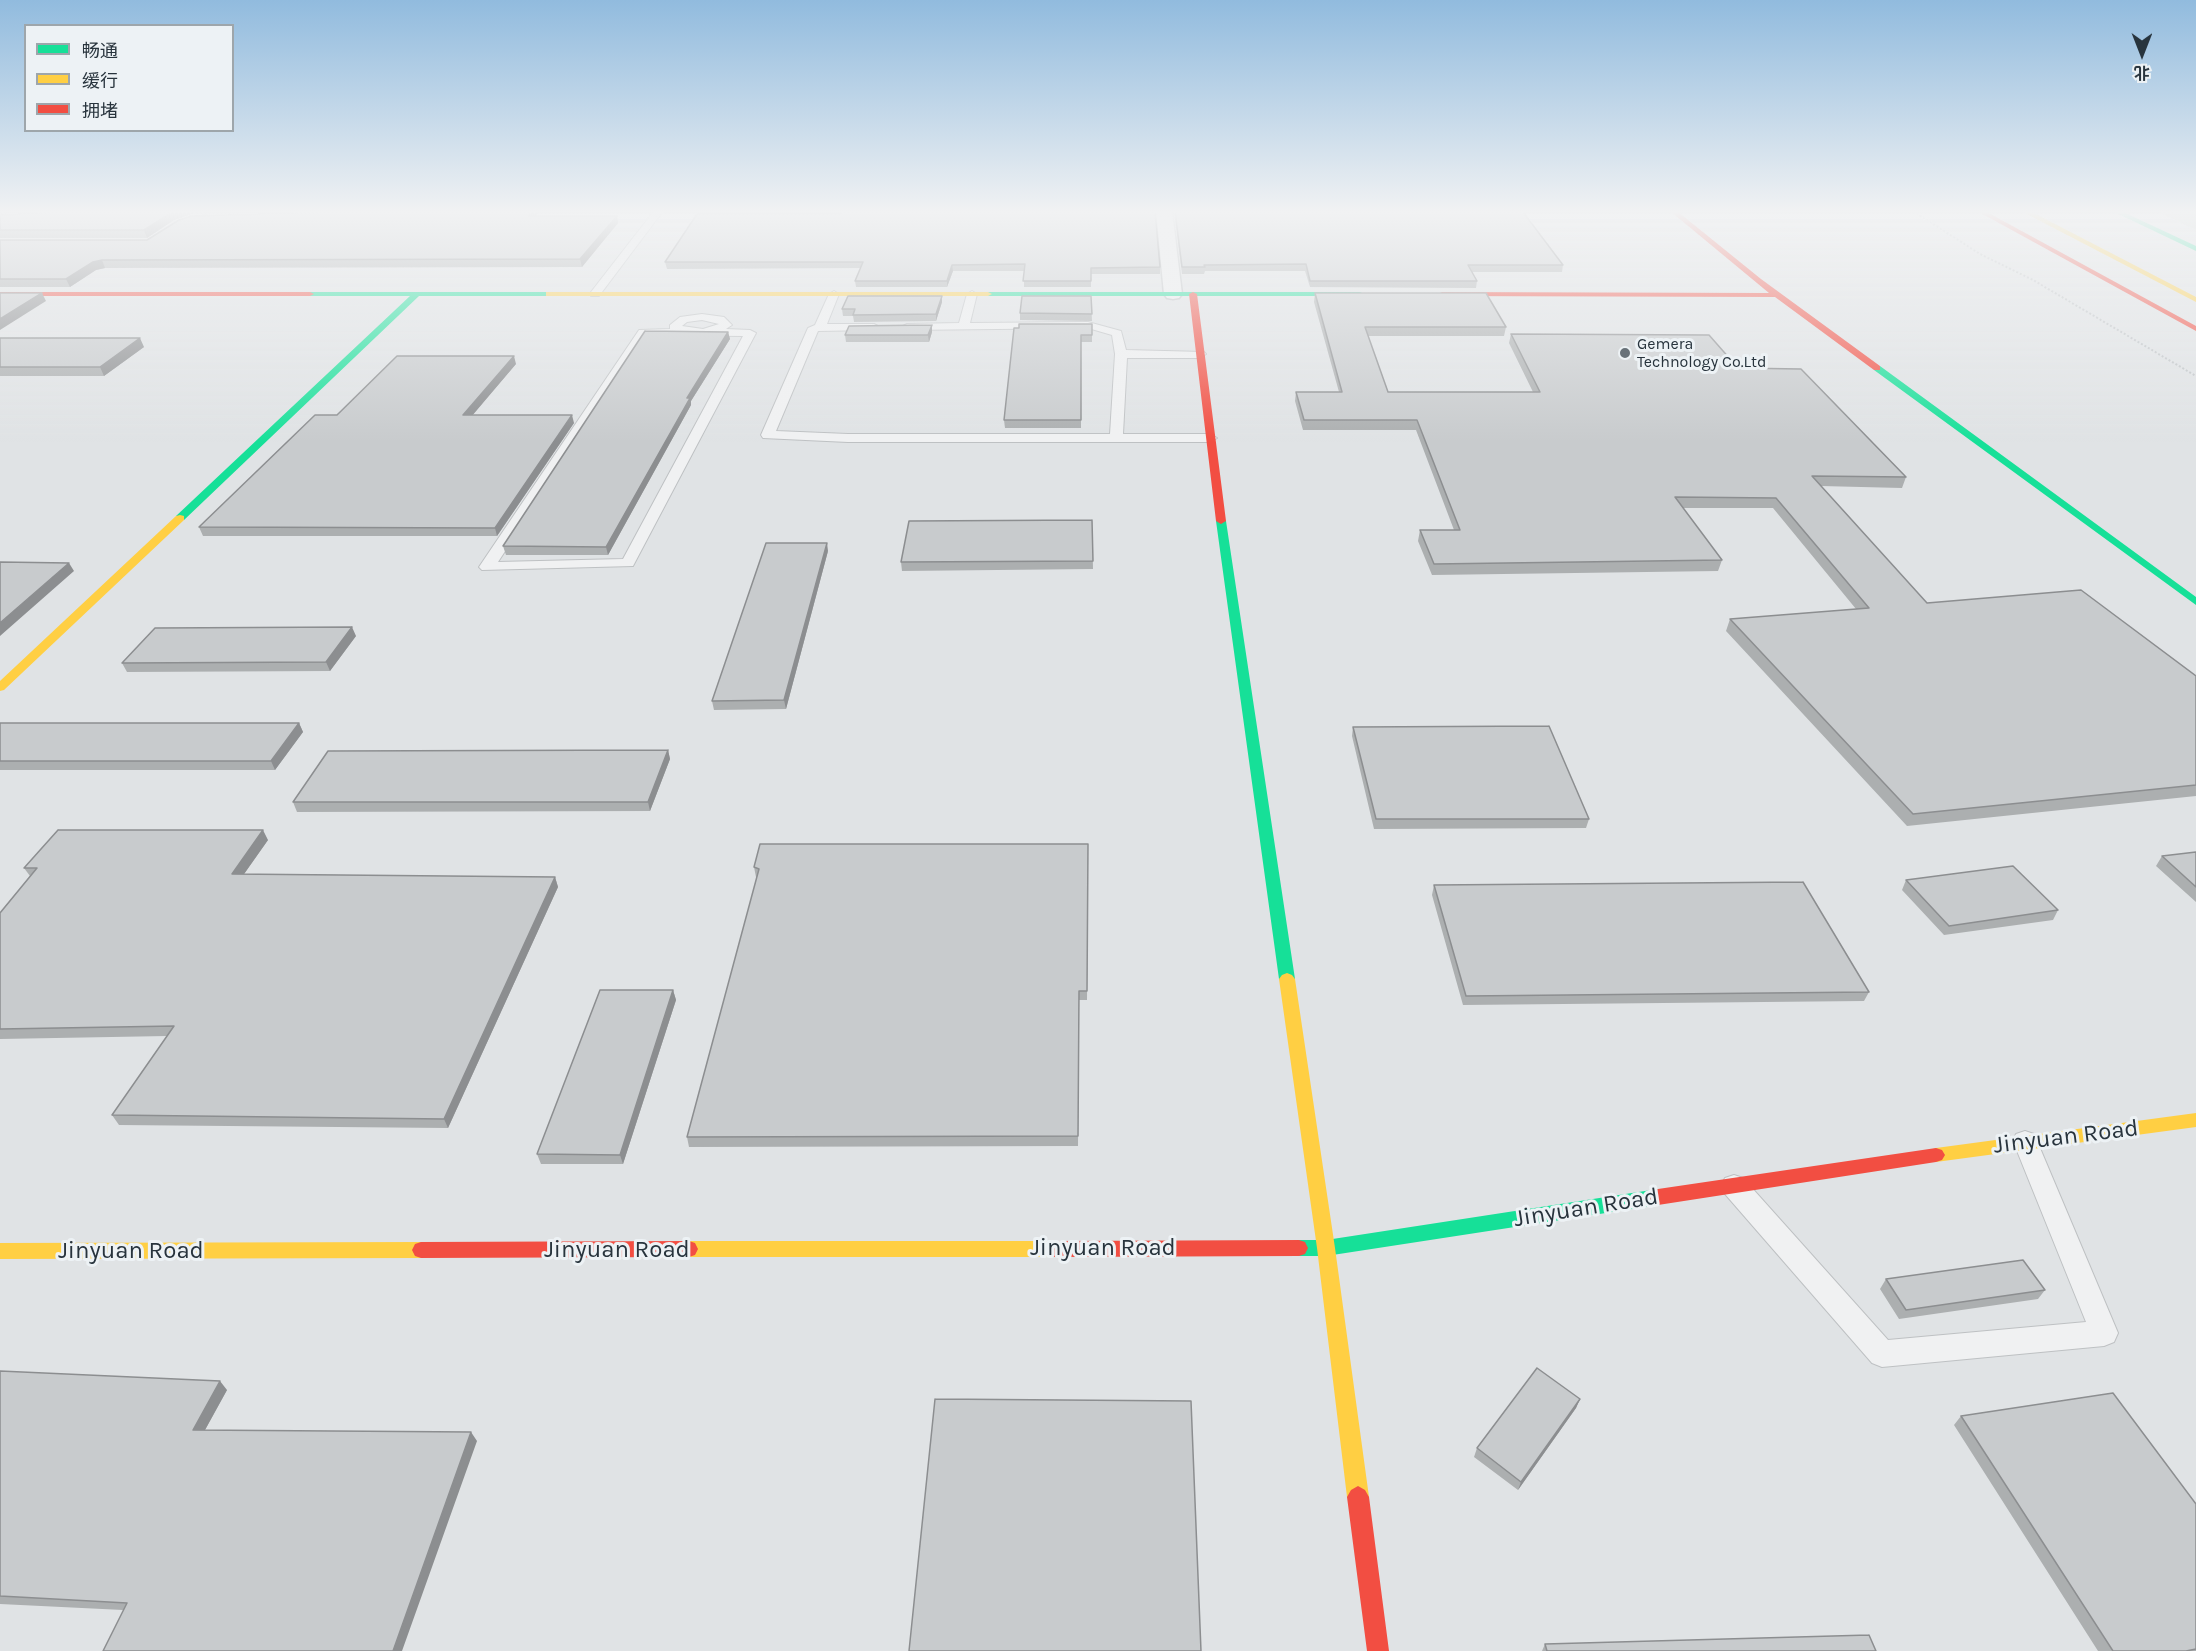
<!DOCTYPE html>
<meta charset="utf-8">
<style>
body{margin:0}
#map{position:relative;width:2196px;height:1651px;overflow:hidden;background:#e0e3e5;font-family:Karla,"Noto Sans SC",sans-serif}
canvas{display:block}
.legend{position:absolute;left:24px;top:24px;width:210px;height:108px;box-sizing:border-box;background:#edf2f5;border:2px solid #9ea6ab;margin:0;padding:8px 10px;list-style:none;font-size:18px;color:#28343d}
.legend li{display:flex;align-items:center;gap:12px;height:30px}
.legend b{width:30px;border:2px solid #9ea6ab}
.north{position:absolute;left:2112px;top:24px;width:60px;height:60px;-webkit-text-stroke:4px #edf2f5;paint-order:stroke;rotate:180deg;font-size:16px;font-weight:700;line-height:24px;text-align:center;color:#28343d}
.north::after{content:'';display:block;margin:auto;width:21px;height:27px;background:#28343d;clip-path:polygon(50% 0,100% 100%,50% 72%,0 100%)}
</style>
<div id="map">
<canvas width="2196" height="1651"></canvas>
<ul class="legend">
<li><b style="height:8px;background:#16e098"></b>畅通</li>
<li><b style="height:8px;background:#ffcf43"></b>缓行</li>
<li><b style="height:8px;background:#f24e42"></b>拥堵</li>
</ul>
<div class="north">北</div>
</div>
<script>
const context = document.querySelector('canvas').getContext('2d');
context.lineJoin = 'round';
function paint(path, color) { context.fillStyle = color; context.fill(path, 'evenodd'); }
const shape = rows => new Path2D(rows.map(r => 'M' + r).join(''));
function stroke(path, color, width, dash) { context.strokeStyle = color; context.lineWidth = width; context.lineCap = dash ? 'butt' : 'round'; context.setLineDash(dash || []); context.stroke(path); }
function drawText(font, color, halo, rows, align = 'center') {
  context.font = font + ' Karla,sans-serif'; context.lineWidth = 6; context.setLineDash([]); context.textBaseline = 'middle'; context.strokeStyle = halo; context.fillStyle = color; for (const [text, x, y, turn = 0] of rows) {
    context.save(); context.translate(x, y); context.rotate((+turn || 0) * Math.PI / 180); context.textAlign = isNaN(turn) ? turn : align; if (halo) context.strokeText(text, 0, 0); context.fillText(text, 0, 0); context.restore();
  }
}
const green = shape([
 [2157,211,2196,211,2196,230]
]);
const path = shape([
 [1913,211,1980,254,2033,280,2196,376]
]);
const lane = shape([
 [654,211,663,211,599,296,591,296,591,292,654,211],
 [834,291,839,294,827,324,874,324,880,327,874,330,818,331,776,431,848,434,1110,434,1115,354,1112,335,1088,328,907,330,901,327,907,324,959,323,967,294,972,291,977,294,970,323,1088,322,1121,331,1126,350,1204,352,1206,354,1200,358,1127,358,1123,434,1210,434,1217,438,1210,442,848,442,763,438,761,435,808,328,815,325,829,294,834,291],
 [702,314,724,317,732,325,726,329,750,330,756,333,633,566,482,570,479,567,639,330,670,329,670,325,680,317,702,314],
 [702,320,719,324,703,329,682,326,687,322,702,320],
 [646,335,743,336,623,559,498,562,646,335],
 [2025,1131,2034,1134,2037,1141,2118,1333,2114,1342,2104,1346,1882,1367,1872,1363,1725,1194,1721,1186,1725,1178,1734,1175,1743,1178,1888,1340,2086,1322,2013,1141,2016,1134,2025,1131]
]);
const street = shape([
 [1156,211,1172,211,1182,294,1179,298,1173,299,1167,298,1164,294,1156,211]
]);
const fast = shape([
 [2112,211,2121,211,2196,246,2196,251,2112,211],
 [307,292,549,292,553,294,549,296,419,296,184,520,176,520,176,516,410,296,310,296,306,294,307,292],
 [985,292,1360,292,1364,294,1360,296,988,296,984,294,985,292],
 [1874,366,1880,366,2196,597,2196,605,1874,370,1874,366],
 [1221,518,1226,521,1295,979,1292,983,1287,985,1282,983,1279,979,1216,521,1221,518],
 [1658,1189,1664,1192,1667,1197,1664,1202,1658,1205,1326,1256,1299,1256,1293,1254,1290,1248,1293,1242,1299,1240,1326,1240,1658,1189]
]);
const slow = shape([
 [2021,211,2030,211,2196,297,2196,302,2021,211],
 [546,292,988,292,992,294,988,296,546,296,546,292],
 [180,515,184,516,184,520,4,690,0,691,0,681,176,516,180,515],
 [1287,973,1292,975,1295,979,1335,1248,1369,1497,1365,1504,1358,1508,1351,1504,1347,1497,1317,1248,1279,979,1282,975,1287,973],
 [2196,1113,2196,1127,1936,1162,1930,1160,1927,1155,1930,1150,1936,1148,2196,1113],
 [689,1241,1054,1241,1060,1243,1063,1249,1060,1255,1054,1257,689,1257,683,1255,680,1249,683,1243,689,1241],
 [421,1242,427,1244,430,1250,427,1256,421,1258,0,1259,0,1243,421,1242]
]);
const jam = shape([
 [1670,211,1677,211,1761,279,1880,366,1880,370,1874,370,1775,297,1442,296,1438,294,1442,292,1769,293,1670,211],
 [1977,211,1985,211,2196,326,2196,331,1977,211],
 [0,292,310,292,314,294,310,296,0,296,0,292],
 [1193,292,1197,294,1226,521,1221,524,1216,521,1189,294,1193,292],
 [1936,1148,1942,1150,1945,1155,1942,1160,1936,1162,1658,1205,1652,1202,1649,1197,1652,1192,1658,1189,1936,1148],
 [1299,1240,1305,1242,1308,1248,1305,1254,1299,1256,1054,1257,1048,1255,1045,1249,1048,1243,1054,1241,1299,1240],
 [689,1241,695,1243,698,1249,695,1255,689,1257,421,1258,415,1256,412,1250,415,1244,421,1242,689,1241],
 [1358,1486,1365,1490,1369,1497,1389,1651,1367,1651,1347,1497,1351,1490,1358,1486]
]);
const wall = shape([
 [77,211,236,211,194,213,174,220,147,238,0,238,0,215],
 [365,211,539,211,536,216,617,216,618,223,582,267,105,268,96,270,70,287,0,287,0,240,147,240],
 [1174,211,1514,211,1563,265,1562,272,1472,272,1477,281,1476,288,1310,287,1305,271,1205,271,1204,274,1182,274],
 [697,214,1160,267,1160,274,1091,274,1091,287,1024,287,1024,271,953,271,947,287,856,287,855,281,861,268,667,269,665,262],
 [1315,293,1506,327,1504,336,1368,336,1388,392,1533,392,1509,343,1511,334,1738,368,1906,477,1902,488,1821,486,1927,603,2196,676,2196,796,1907,826,1726,631,1730,619,1856,609,1773,508,1683,508,1722,560,1718,571,1432,575,1418,541,1420,530,1454,530,1416,430,1303,430,1295,401,1296,392,1339,392,1314,302],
 [942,296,942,302,936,321,854,322,853,316,843,316,842,309],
 [1091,296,1092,321,1020,320,1020,313],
 [1092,324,1092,342,1081,342,1081,428,1005,428,1004,420],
 [932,325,932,332,929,342,846,342,845,335],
 [728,332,730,339,691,401,691,405,608,555,506,555,503,546],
 [0,338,144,347,104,376,0,376],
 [516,364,472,415,574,423,497,536,203,536,199,527,337,415],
 [1092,520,1093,569,902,571,901,562],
 [828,551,786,709,714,710,712,701],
 [356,636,330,671,127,672,122,663],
 [0,723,299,723,303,732,275,770,0,770],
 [1353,727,1589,819,1586,828,1374,829,1352,736],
 [668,750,670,759,650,811,297,812,293,802],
 [268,840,244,874,555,877,558,887,448,1128,119,1125,112,1115,167,1036,0,1039,0,913,30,876,24,868],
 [1088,844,1087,1000,1079,1000,1078,1146,689,1147,687,1137,757,877,756,877,754,867],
 [2196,852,2196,902,2156,866,2162,856],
 [1906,880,2058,910,2053,920,1944,935,1902,890],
 [1434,885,1869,992,1864,1001,1463,1005,1432,895],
 [673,990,676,1000,623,1164,541,1164,537,1154],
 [1886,1279,2045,1290,2038,1299,1899,1319,1880,1289],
 [0,1371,227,1390,205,1430,477,1441,123,1610,0,1604],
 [1580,1399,1576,1408,1518,1490,1474,1457,1477,1448],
 [1961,1416,2196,1504,2196,1651,2098,1651,1954,1425],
 [1545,1644,1876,1651,1542,1651]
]);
const shadedWall = shape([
 [0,211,25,211,0,213],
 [174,211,193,211,194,213,174,220,147,238,144,230,171,213],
 [532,211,539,211,531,223,529,216],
 [617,216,618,223,582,267,580,259],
 [102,260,105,268,96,270,70,287,66,279,93,262],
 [952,265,953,271,947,287,947,281],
 [42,293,46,301,0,330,0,319],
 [942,296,942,302,936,321,936,314],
 [932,325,932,332,929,342,928,335],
 [728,332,730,339,691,401,691,405,608,555,606,547,687,398],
 [140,338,144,347,104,376,100,367],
 [514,356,516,364,466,423,463,415],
 [572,415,574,423,497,536,495,528],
 [827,543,828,551,786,709,784,700],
 [69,563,74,571,0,636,0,623],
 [352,627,356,636,330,671,326,662],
 [299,723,303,732,275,770,271,761],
 [668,750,670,759,650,811,648,802],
 [263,830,268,840,237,884,232,874],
 [555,877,558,887,448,1128,444,1119],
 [673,990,676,1000,623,1164,620,1155],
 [220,1381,227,1390,200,1439,193,1430],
 [1580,1399,1576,1408,1518,1490,1521,1482],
 [471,1432,477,1441,402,1651,393,1651]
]);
const building = shape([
 [77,211,174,211,171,213,144,230,0,230,0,215,77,211],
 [365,211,532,211,529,216,617,216,580,259,102,260,93,262,66,279,0,279,0,240,147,240,179,220,192,216,365,211],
 [841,211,1155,211,1160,267,1091,268,1091,281,1023,281,1025,264,952,265,947,281,855,281,863,262,665,262,697,214,841,214,841,211],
 [1175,211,1523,212,1563,265,1468,265,1477,281,1310,281,1306,264,1204,265,1205,267,1182,267,1175,211],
 [0,293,42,293,0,319,0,293],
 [1315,293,1486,293,1506,327,1365,327,1388,392,1540,392,1511,334,1709,335,1738,368,1801,369,1906,477,1812,476,1927,603,2081,590,2196,676,2196,785,1913,814,1730,619,1869,608,1776,498,1675,497,1722,560,1434,564,1420,530,1460,530,1417,420,1304,420,1296,392,1342,392,1315,293],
 [848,296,942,296,936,314,853,315,855,309,842,309,848,296],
 [1022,296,1091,296,1092,314,1020,313,1022,296],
 [1019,324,1092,324,1092,335,1081,335,1081,420,1004,420,1014,328,1019,328,1019,324],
 [932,325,928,335,845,335,849,326,932,325],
 [645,331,728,332,687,398,690,398,606,547,503,546,645,331],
 [0,338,140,338,100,367,0,367,0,338],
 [397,356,514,356,463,415,572,415,495,528,199,527,315,415,337,415,397,356],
 [1092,520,1093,561,901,562,909,521,1092,520],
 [766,543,827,543,784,700,712,701,766,543],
 [0,562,69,563,0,623,0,562],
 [352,627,326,662,122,663,155,628,352,627],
 [0,723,299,723,271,761,0,761,0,723],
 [1549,726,1589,819,1376,819,1353,727,1549,726],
 [668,750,648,802,293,802,328,751,668,750],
 [58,830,263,830,232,874,555,877,444,1119,112,1115,174,1026,0,1029,0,913,37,868,24,868,58,830],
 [760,844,1088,844,1087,991,1079,991,1078,1136,687,1137,759,869,754,867,760,844],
 [2196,852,2196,887,2162,856,2196,852],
 [2013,866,2058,910,1949,926,1906,880,2013,866],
 [1803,882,1869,992,1466,996,1434,885,1803,882],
 [600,990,673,990,620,1155,537,1154,600,990],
 [2023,1260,2045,1290,1906,1310,1886,1279,2023,1260],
 [1537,1368,1580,1399,1521,1482,1477,1448,1537,1368],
 [0,1371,220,1381,193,1430,471,1432,393,1651,103,1651,127,1603,0,1596,0,1371],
 [2113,1393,2196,1504,2196,1649,2186,1651,2113,1651,1961,1416,2113,1393],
 [935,1399,1191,1401,1201,1651,909,1651,935,1399],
 [1869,1635,1876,1651,1547,1651,1545,1644,1869,1635]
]);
const markers = [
 [1625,353,6,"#687178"]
];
const farPoinames = [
 ["Gemera",1637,344],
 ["Technology Co.Ltd",1637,362]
];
const nearStreetnames = [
 ["Jinyuan Road",2066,1137,-7],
 ["Jinyuan Road",1586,1208,-9],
 ["Jinyuan Road",1103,1248],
 ["Jinyuan Road",617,1250],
 ["Jinyuan Road",131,1251]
];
paint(green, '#d2d9d0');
stroke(lane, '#bec1c3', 2);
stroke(street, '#bec1c3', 3);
stroke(path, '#bfc3c6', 2, [2, 2]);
paint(lane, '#f0f1f2');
paint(street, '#f0f1f2');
paint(fast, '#16e098');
paint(slow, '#ffcf43');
paint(jam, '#f24e42');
paint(wall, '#acafb0');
paint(shadedWall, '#8c8e90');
paint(building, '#c8cbcd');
stroke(building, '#8c8e90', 1.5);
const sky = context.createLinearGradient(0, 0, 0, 442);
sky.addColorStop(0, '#91bbde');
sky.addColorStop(0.48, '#f1f2f3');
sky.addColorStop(1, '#f1f2f300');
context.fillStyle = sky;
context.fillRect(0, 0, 2196, 442);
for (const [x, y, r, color] of markers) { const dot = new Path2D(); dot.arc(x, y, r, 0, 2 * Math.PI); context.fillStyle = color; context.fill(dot); stroke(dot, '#edf2f5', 2); }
drawText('16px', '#28343d', '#edf2f5', farPoinames, 'left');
drawText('24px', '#28343d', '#edf2f5', nearStreetnames);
</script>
